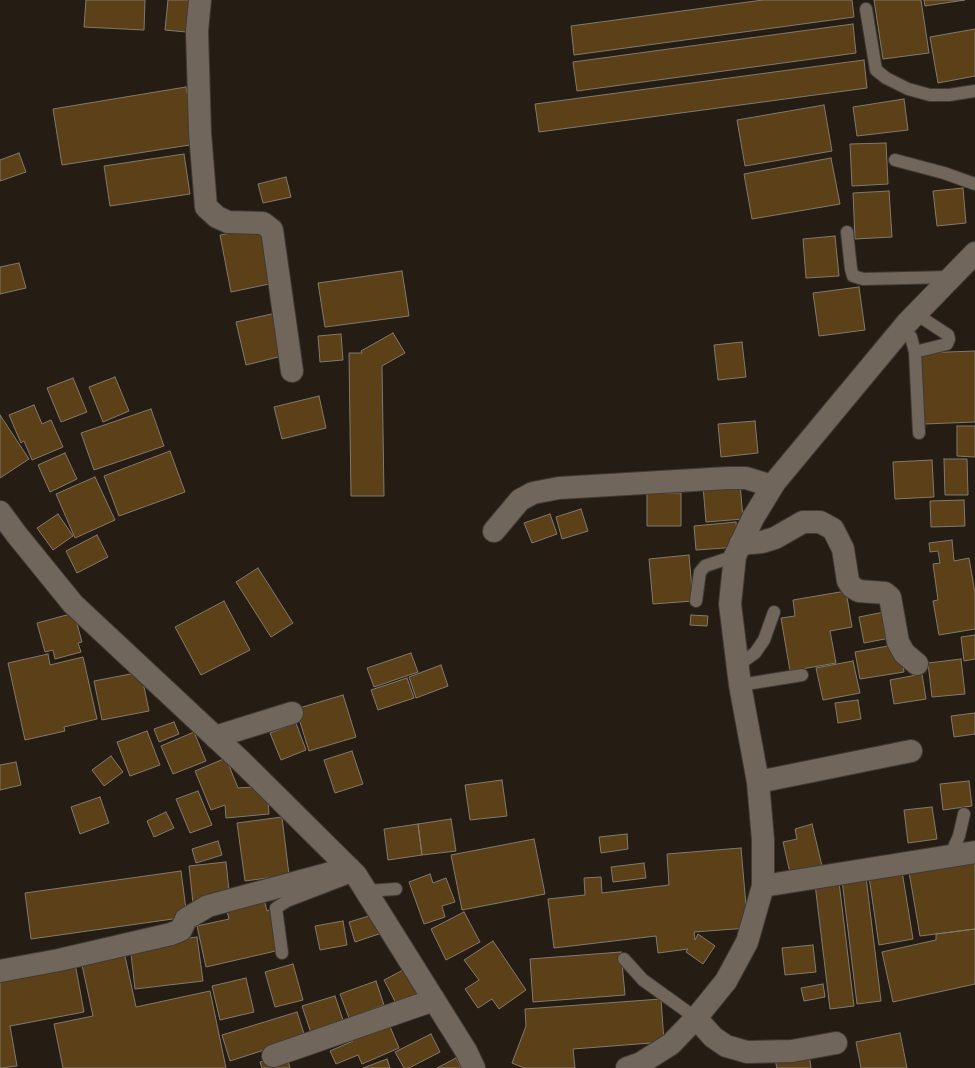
<!DOCTYPE html>
<style>
body{margin:0}
canvas{display:block;background:#251d14}
</style>
<canvas width="975" height="1068"></canvas>
<script>
const context = document.querySelector('canvas').getContext('2d');
context.lineJoin = 'round';
function paint(path, color) { context.fillStyle = color; context.fill(path, 'evenodd'); }
const shape = rows => new Path2D(rows.map(r => 'M' + r).join(''));
function stroke(path, color, width, dash) { context.strokeStyle = color; context.lineWidth = width; context.lineCap = dash ? 'butt' : 'round'; context.setLineDash(dash || []); context.stroke(path); }
const building = shape([
 [86,0,145,0,144,30,84,27,86,0],
 [168,0,190,0,186,32,165,30,168,0],
 [763,0,852,0,854,17,574,55,571,26,763,0],
 [874,0,921,0,929,53,883,59,874,0],
 [924,0,965,0,925,6,924,0],
 [853,24,856,53,577,91,573,62,853,24],
 [975,29,975,76,938,83,930,37,975,29],
 [864,60,867,88,539,132,535,104,864,60],
 [186,87,196,144,62,165,53,109,186,87],
 [904,99,908,130,857,136,853,107,904,99],
 [824,105,832,151,745,166,737,120,824,105],
 [886,143,888,184,852,186,850,144,886,143],
 [19,153,26,172,0,181,0,160,19,153],
 [184,154,190,194,110,206,104,166,184,154],
 [831,158,840,204,752,219,744,174,831,158],
 [286,177,291,197,263,203,258,184,286,177],
 [963,188,966,223,937,226,933,191,963,188],
 [889,191,892,237,855,239,853,193,889,191],
 [263,227,274,283,231,292,220,235,263,227],
 [835,236,839,276,806,278,803,239,835,236],
 [19,263,26,288,0,294,0,267,19,263],
 [402,271,409,316,325,327,318,283,402,271],
 [859,287,865,330,819,336,813,293,859,287],
 [276,313,286,355,246,365,236,322,276,313],
 [393,333,405,353,382,366,384,496,351,496,349,353,362,353,361,351,393,333],
 [341,334,343,360,320,362,318,336,341,334],
 [742,342,746,377,718,380,714,345,742,342],
 [975,351,975,422,924,424,921,353,975,351],
 [115,377,129,411,103,422,89,387,115,377],
 [73,378,87,412,61,422,47,388,73,378],
 [319,396,326,428,282,439,274,407,319,396],
 [34,405,42,424,51,420,63,447,32,460,24,441,21,443,9,415,34,405],
 [151,409,164,446,94,470,81,433,151,409],
 [0,415,29,459,0,478,0,415],
 [755,421,758,453,721,457,718,424,755,421],
 [957,426,975,426,975,457,957,456,957,426],
 [170,451,185,492,119,516,104,476,170,451],
 [65,453,77,479,50,492,38,465,65,453],
 [944,459,967,459,968,495,945,495,944,459],
 [932,460,934,497,895,499,893,462,932,460],
 [95,477,115,520,75,538,56,494,95,477],
 [740,483,743,519,706,522,703,486,740,483],
 [647,493,681,493,681,526,647,526,647,493],
 [964,500,965,526,931,527,930,501,964,500],
 [581,509,588,531,562,539,556,517,581,509],
 [58,514,73,536,53,550,37,528,58,514],
 [550,514,557,534,532,543,524,523,550,514],
 [736,522,738,547,696,550,694,526,736,522],
 [97,535,108,557,77,573,66,551,97,535],
 [952,540,954,561,969,558,975,593,975,629,939,635,933,601,938,600,933,564,940,563,938,551,930,552,929,543,952,540],
 [689,555,693,601,653,604,649,559,689,555],
 [258,568,293,623,271,637,236,582,258,568],
 [846,591,852,627,830,631,836,663,790,671,781,618,795,616,793,600,846,591],
 [224,601,250,650,201,675,175,627,224,601],
 [889,611,895,637,864,643,859,617,889,611],
 [74,613,82,642,78,643,81,652,55,659,53,650,45,652,37,623,74,613],
 [691,615,708,616,707,626,690,625,691,615],
 [975,635,975,659,964,661,961,637,975,635],
 [899,644,904,672,860,679,855,652,899,644],
 [411,653,418,672,374,687,367,668,411,653],
 [48,654,50,665,83,657,97,719,64,727,65,731,25,740,8,663,48,654],
 [961,659,965,694,932,697,928,663,961,659],
 [853,661,860,693,823,700,816,668,853,661],
 [441,665,448,686,416,698,409,677,441,665],
 [141,672,149,711,102,720,94,681,141,672],
 [922,674,926,699,894,704,890,680,922,674],
 [407,678,414,698,378,710,371,690,407,678],
 [343,695,356,737,309,751,296,709,343,695],
 [858,700,861,719,838,723,835,703,858,700],
 [975,713,975,734,954,737,951,716,975,713],
 [174,722,179,734,159,742,154,729,174,722],
 [296,723,306,750,281,760,270,733,296,723],
 [147,731,160,765,130,776,117,742,147,731],
 [194,732,206,761,173,774,161,746,194,732],
 [352,751,363,784,335,793,324,760,352,751],
 [111,756,123,772,104,786,92,770,111,756],
 [226,758,238,788,267,786,269,814,226,818,225,805,211,810,195,771,226,758],
 [16,762,21,785,0,790,0,765,16,762],
 [502,780,507,816,470,820,465,785,502,780],
 [969,781,972,806,943,810,940,784,969,781],
 [198,791,212,825,190,833,176,799,198,791],
 [100,797,109,823,80,834,71,807,100,797],
 [932,807,937,839,908,843,904,810,932,807],
 [166,812,174,828,154,837,147,821,166,812],
 [282,817,289,875,245,881,237,823,282,817],
 [451,819,456,851,422,855,418,824,451,819],
 [418,824,422,855,388,860,384,829,418,824],
 [812,824,822,866,790,873,783,842,797,839,795,829,812,824],
 [627,834,628,849,601,853,599,837,627,834],
 [534,839,545,894,462,910,451,855,534,839],
 [218,841,222,855,196,863,192,849,218,841],
 [741,848,748,928,694,932,695,940,698,934,715,946,703,964,686,952,688,949,658,953,656,936,554,948,548,899,585,895,584,878,601,877,602,893,669,885,667,854,741,848],
 [975,861,975,929,920,936,909,872,975,861],
 [226,862,230,900,193,903,189,866,226,862],
 [644,863,646,878,613,882,611,867,644,863],
 [181,871,187,917,31,939,25,893,181,871],
 [902,871,913,939,879,945,869,877,902,871],
 [430,874,433,883,446,878,455,902,442,906,445,917,424,924,409,882,430,874],
 [866,877,881,1001,857,1004,842,880,866,877],
 [839,882,854,1006,830,1009,815,884,839,882],
 [264,899,267,911,271,909,280,950,206,967,197,926,229,919,226,907,264,899],
 [464,912,480,942,446,960,431,929,464,912],
 [379,913,385,932,355,942,349,922,379,913],
 [343,921,347,945,320,950,315,926,343,921],
 [975,929,975,984,893,1002,882,952,936,940,936,934,975,929],
 [197,937,203,981,135,989,130,945,197,937],
 [493,941,526,990,499,1009,492,999,478,1008,465,989,479,980,464,960,493,941],
 [813,945,816,972,785,975,782,948,813,945],
 [621,952,625,995,533,1002,530,959,621,952],
 [125,956,136,1007,210,991,226,1068,63,1068,54,1024,93,1016,82,965,125,956],
 [74,958,84,1012,10,1026,17,1066,0,1068,0,973,74,958],
 [293,964,303,1000,275,1007,265,972,293,964],
 [405,969,419,996,398,1007,384,980,405,969],
 [246,978,254,1012,220,1020,212,986,246,978],
 [376,981,384,1005,349,1018,340,994,376,981],
 [823,984,825,997,804,1001,801,988,823,984],
 [335,996,344,1023,311,1033,302,1006,335,996],
 [661,999,664,1042,573,1049,575,1068,524,1068,512,1063,526,1026,525,1009,661,999],
 [297,1012,305,1037,230,1061,222,1035,297,1012],
 [386,1017,399,1048,362,1064,358,1055,336,1064,330,1051,353,1041,349,1033,386,1017],
 [900,1033,907,1068,861,1068,856,1042,900,1033],
 [431,1034,440,1052,409,1068,404,1068,395,1052,431,1034],
 [286,1054,290,1068,262,1068,260,1062,286,1054],
 [809,1054,811,1068,777,1068,775,1060,809,1054],
 [456,1058,461,1068,437,1068,456,1058],
 [387,1059,390,1068,363,1068,387,1059]
]);
const service = shape([
 [866,9,876,70,886,78,908,89,930,95,949,95,975,91],
 [895,160,944,173,975,184],
 [847,232,851,269,853,276,863,279,951,277],
 [903,328,911,337,915,352,919,433],
 [915,352,947,344,949,339,948,335,916,314],
 [696,601,700,572,705,566,735,556],
 [737,666,755,653,764,640,774,612],
 [740,685,802,675],
 [950,856,959,836,964,814],
 [367,891,396,889],
 [282,953,276,908,287,901,347,878],
 [624,959,643,980,696,1018]
]);
const minor = shape([
 [200,0,197,31,200,133,206,207,217,217,228,222,263,223,272,230,292,371],
 [494,531,520,500,533,493,559,488,728,478,746,478,772,486],
 [740,544,762,542,775,538,803,522,820,522,833,529,843,549,848,581,852,587,859,591,885,593,890,597,898,642,904,653,917,664],
 [215,737,292,713],
 [758,782,911,751],
 [763,886,975,852],
 [0,971,59,960,171,934,181,930,186,919,208,906,349,868],
 [696,1018,713,1037,726,1046,747,1052,792,1051,836,1043],
 [273,1056,434,1000],
 [627,1068,641,1063,671,1044,696,1018,726,981,747,942,763,886,763,840,758,782,740,685,730,604,735,556,753,518,775,482,907,323,975,253]
]);
const tertiary = shape([
 [0,512,17,535,73,604,241,761,356,875,466,1051,474,1068]
]);
paint(building, '#5b4018');
stroke(building, '#82796d', 1);
stroke(service, '#413a35', 14);
stroke(minor, '#413a35', 24);
stroke(tertiary, '#413a35', 24);
stroke(service, '#70665b', 12);
stroke(minor, '#70665b', 22);
stroke(tertiary, '#70665b', 22);
</script>
